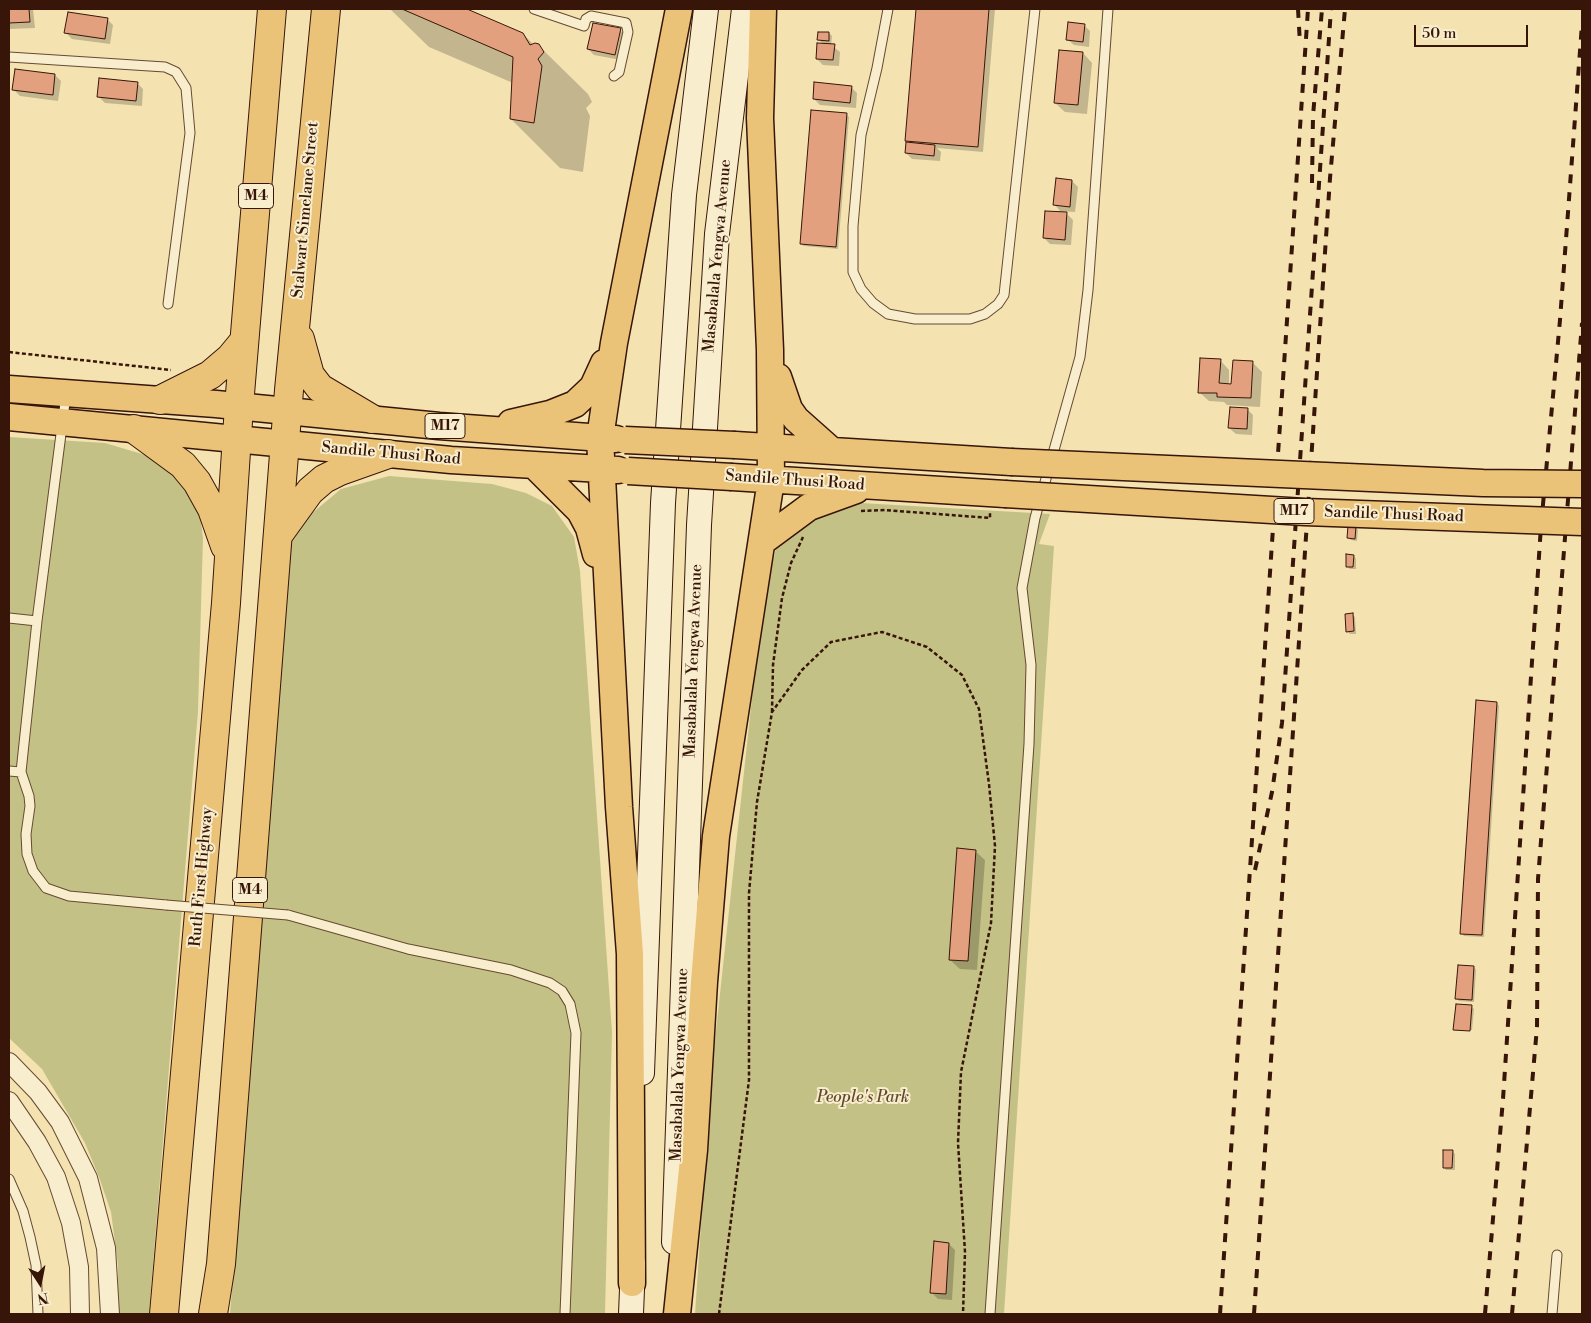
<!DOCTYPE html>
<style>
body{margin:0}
#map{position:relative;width:1591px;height:1323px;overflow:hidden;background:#f4e3b1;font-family:"Libre Bodoni",serif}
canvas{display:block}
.frame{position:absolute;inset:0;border:10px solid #371609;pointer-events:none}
.north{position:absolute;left:15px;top:1258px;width:50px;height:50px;-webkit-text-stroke:4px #f8edcc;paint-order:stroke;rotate:169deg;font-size:14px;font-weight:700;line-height:20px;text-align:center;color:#371609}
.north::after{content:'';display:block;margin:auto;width:18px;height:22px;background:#371609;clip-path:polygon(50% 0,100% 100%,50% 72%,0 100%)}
.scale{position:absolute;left:1414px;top:25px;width:114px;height:22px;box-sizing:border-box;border:2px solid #371609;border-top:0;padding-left:6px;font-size:15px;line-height:18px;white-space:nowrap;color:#371609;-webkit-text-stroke:4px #f8edcc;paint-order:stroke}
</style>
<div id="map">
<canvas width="1591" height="1323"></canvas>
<div class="frame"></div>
<div class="north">N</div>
<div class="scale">50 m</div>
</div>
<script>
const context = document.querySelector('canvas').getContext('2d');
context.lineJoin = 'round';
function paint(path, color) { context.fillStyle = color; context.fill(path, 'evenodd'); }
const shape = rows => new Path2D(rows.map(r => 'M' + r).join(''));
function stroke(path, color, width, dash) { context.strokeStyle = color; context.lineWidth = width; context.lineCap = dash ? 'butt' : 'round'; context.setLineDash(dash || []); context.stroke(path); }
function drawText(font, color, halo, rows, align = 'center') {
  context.font = font + ' "Libre Bodoni",serif'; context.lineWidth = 4; context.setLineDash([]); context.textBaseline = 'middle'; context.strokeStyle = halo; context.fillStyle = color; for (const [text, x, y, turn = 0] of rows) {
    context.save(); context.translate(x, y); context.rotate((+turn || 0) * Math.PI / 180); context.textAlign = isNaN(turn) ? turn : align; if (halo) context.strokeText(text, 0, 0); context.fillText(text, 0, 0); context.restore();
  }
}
const green = shape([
 [9,437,105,443,142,454,167,465,183,480,200,515,203,538,198,711,149,1314,118,1314,118,1265,111,1212,99,1177,85,1143,42,1069,9,1038],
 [389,476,492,484,526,493,552,506,574,537,580,571,612,1032,605,1314,230,1314,291,542,305,519,341,489],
 [844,502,1050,514,1039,544,1054,546,1004,1314,695,1314,711,1077,755,670,769,577,778,540]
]);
const shadow = shape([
 [9,9,33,9,35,28,9,29],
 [390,9,464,9,523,34,534,45,538,45,588,94,592,102,586,108,590,116,583,172,560,168,511,119,513,83,429,47],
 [917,9,995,9,983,152,937,148,941,152,940,161,912,159,906,153,910,144,906,140],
 [107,19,113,25,110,44,72,39,66,33],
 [1084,25,1090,31,1089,47,1074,45,1067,39],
 [620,30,626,36,621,60,594,55,588,49],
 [829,33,832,36,831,45,840,52,839,66,823,65,817,59,824,45,819,40],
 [1083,53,1092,63,1087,114,1065,112,1055,103],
 [55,75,61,81,58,101,20,96,14,90],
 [137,83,143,89,142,106,105,103,99,97],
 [851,87,857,93,856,108,820,105,814,99],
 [846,114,849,117,838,249,804,246,801,244],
 [1072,181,1078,187,1075,212,1060,211,1054,204],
 [1067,214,1073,220,1071,245,1050,244,1044,238],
 [1220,360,1229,370,1229,385,1233,385,1253,363,1262,372,1260,407,1227,405,1224,402,1209,401,1199,392],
 [1247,409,1253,415,1252,435,1236,434,1229,428],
 [1355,527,1358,530,1357,541,1351,540,1348,538],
 [1354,556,1356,559,1356,569,1350,569,1347,566],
 [1353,615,1355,617,1356,634,1350,634,1347,631],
 [1497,703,1499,706,1484,937,1464,936,1462,934],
 [975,851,985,860,977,970,960,969,950,960],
 [1474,967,1476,970,1474,1002,1459,1001,1456,998],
 [1471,1006,1474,1009,1472,1030,1456,1030],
 [1453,1152,1455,1154,1455,1170,1446,1170,1444,1167],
 [949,1244,955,1250,952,1300,938,1299,932,1293]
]);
const building = shape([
 [9,9,29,9,30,22,9,23,9,9],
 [402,9,467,9,523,33,530,45,535,43,539,44,544,52,538,59,542,66,534,123,510,119,513,57,402,9],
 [916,9,989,9,978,147,905,141,916,9],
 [68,12,108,18,105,39,64,33,68,12],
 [1068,22,1085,24,1083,42,1066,40,1068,22],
 [593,23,621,28,615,55,587,49,593,23],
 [818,32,829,32,829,41,817,40,818,32],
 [817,43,835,44,833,60,816,59,817,43],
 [1059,50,1083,52,1078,105,1054,103,1059,50],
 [15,69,55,74,53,95,12,90,15,69],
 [99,78,138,82,136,101,97,97,99,78],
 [814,82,852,86,850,103,813,99,814,82],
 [811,110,847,113,836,247,800,244,811,110],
 [906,142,935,145,934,156,905,153,906,142],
 [1056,178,1072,180,1070,207,1053,205,1056,178],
 [1045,211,1067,212,1065,240,1043,238,1045,211],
 [1200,358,1221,359,1219,383,1231,384,1233,360,1253,361,1251,398,1217,397,1217,393,1198,393,1200,358],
 [1230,407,1248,408,1247,429,1228,428,1230,407],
 [1348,526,1356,526,1355,539,1347,538,1348,526],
 [1346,554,1354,555,1353,567,1346,567,1346,554],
 [1353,613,1354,631,1346,632,1345,614,1353,613],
 [1476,700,1497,702,1482,935,1460,934,1476,700],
 [957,848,976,850,968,961,949,960,957,848],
 [1458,965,1474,966,1472,1000,1455,999,1458,965],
 [1456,1004,1472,1005,1470,1031,1453,1030,1456,1004],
 [1443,1150,1453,1150,1452,1168,1443,1168,1443,1150],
 [934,1241,949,1243,946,1294,930,1293,934,1241]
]);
const path = shape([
 [9,352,171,370],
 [861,511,885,510,990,518,990,512],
 [772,712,773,665,782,598,791,563,803,537],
 [719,1314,749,1080,749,893,757,802,772,712,802,670,831,642,882,632,927,647,962,675,979,709,989,784,995,846,991,923,961,1072,958,1143,965,1252,963,1314]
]);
const lane = shape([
 [534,9,584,26,586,19,591,16,626,23,628,32,619,72,614,76],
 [888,9,877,68,861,135,853,226,853,272,861,289,873,303,888,314,915,319,970,319,985,314,998,304,1004,295,1035,9],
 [9,57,165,67,176,72,186,88,190,133,168,304],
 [9,618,37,621],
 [9,771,21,772,37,621,66,395],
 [21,772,29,796,30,806,26,834,27,854,33,871,46,888,69,896,166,905],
 [288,915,408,949,511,970,550,983,562,991,570,1004,576,1033,565,1314],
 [9,1179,23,1211,30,1237,36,1265,38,1314],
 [990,1314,1029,744,1031,665,1022,588,1035,518,1080,357,1088,290,1108,9],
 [1552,1314,1557,1255]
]);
const street = shape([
 [9,1062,38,1092,60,1122,88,1178,106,1248,110,1314],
 [9,1101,37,1142,56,1177,71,1223,79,1267,80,1314]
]);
const secondary = shape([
 [642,1073,663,503,684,195,706,9],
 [674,1242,699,525,717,234,744,9],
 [631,1314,633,1264]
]);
const primary = shape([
 [778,377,789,409,796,419,832,451],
 [9,389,216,404,439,426,616,439],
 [9,417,451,460,618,470],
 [511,423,550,414,575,404,593,387,604,363],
 [735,445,1011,462],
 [534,465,580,511,589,528,596,554],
 [732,477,1005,494],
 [763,541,809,507,856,490],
 [632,1283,630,954,619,807,600,438,614,343,679,9],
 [677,1314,694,1150,704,982,716,836,771,480,770,350,760,118,763,9]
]);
const highway = shape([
 [300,339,310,375,320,388,372,419],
 [160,400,210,375,230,358,244,341],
 [134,429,183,465,197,482,212,509,225,546],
 [279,534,310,491,324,479,340,471,388,454],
 [164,1314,226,603,239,406,272,9],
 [213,1314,221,1264,289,390,326,9]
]);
const rail = shape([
 [1298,9,1300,44],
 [1312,183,1313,116,1322,9],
 [1255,870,1272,792,1282,723,1331,9],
 [1220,1314,1308,9],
 [1254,1314,1330,178,1345,9],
 [1485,1314,1503,1099,1541,526,1560,320,1582,24],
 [1512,1314,1537,1027,1538,879,1582,323]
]);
const laneBridge = shape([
 [166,905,288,915]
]);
const primaryBridge = shape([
 [625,440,735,445],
 [1011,462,1483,483,1582,484],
 [628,471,732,477],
 [1005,494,1305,512,1582,522]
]);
const shields = [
 [256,196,35],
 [445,426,40],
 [1294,511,40],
 [250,890,35]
];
const shieldNames = [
 ["M4",256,196],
 ["M17",445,426],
 ["M17",1294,511],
 ["M4",250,890]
];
const streetNames = [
 ["Stalwart Simelane Street",306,210,-85],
 ["Masabalala Yengwa Avenue",718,256,-85],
 ["Sandile Thusi Road",391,454,5],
 ["Sandile Thusi Road",795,481,4],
 ["Sandile Thusi Road",1394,515,2],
 ["Masabalala Yengwa Avenue",694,661,-88],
 ["Ruth First Highway",202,877,-85],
 ["Masabalala Yengwa Avenue",680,1065,-88]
];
const parkNames = [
 ["People's Park",863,1098]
];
paint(green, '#c4c186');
paint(shadow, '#0003');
paint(building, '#e3a07f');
stroke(building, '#371609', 1);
stroke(lane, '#664933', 11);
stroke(street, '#664933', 20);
stroke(secondary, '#371609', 26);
stroke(primary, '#371609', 29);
stroke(highway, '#371609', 30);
stroke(path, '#371609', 2.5, [4, 2.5]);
stroke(lane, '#f8edcc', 9);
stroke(street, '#f8edcc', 18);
stroke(secondary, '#f8edcc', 24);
stroke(primary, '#eac278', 26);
stroke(highway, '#eac278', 28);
stroke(rail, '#371609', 4, [9, 9]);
stroke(laneBridge, '#664933', 11, []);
stroke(primaryBridge, '#371609', 29, []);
stroke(laneBridge, '#f8edcc', 9);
stroke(primaryBridge, '#eac278', 26);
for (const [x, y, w] of shields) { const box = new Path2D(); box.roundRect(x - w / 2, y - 12.5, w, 25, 4); context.fillStyle = '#f8edcc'; context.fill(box); stroke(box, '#371609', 1); }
drawText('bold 15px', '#371609', null, shieldNames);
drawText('16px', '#371609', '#f8edcc', streetNames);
drawText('italic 16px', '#61492e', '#f8edcc', parkNames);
</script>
